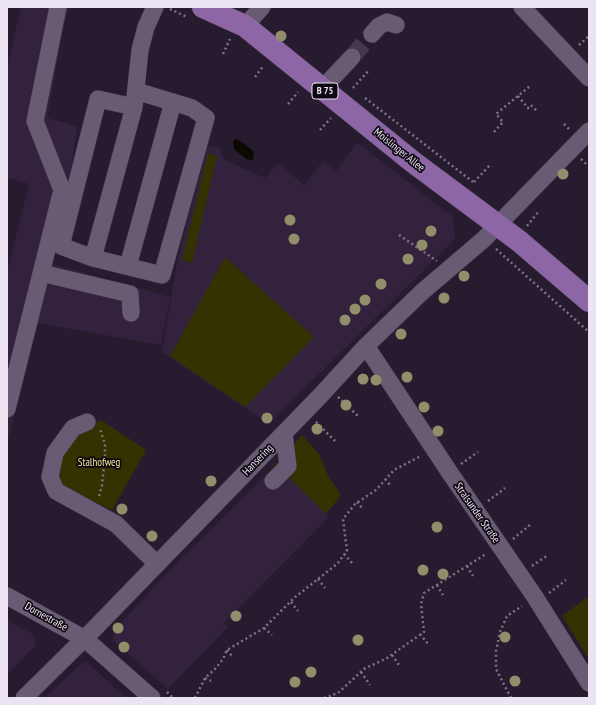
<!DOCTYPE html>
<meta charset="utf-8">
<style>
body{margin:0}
#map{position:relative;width:596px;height:705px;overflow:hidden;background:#271b30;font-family:"PT Sans Narrow",sans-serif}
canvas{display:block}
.frame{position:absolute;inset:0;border:8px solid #ece4f2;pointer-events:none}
</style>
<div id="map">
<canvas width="596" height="705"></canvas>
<div class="frame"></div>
</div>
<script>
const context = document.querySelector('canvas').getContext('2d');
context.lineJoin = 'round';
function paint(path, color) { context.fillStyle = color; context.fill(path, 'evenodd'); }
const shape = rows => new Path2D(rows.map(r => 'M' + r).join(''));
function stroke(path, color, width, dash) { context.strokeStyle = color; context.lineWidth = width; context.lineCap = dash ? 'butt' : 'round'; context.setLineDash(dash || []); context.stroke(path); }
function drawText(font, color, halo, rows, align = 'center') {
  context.font = font + ' "PT Sans Narrow",sans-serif'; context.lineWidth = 3.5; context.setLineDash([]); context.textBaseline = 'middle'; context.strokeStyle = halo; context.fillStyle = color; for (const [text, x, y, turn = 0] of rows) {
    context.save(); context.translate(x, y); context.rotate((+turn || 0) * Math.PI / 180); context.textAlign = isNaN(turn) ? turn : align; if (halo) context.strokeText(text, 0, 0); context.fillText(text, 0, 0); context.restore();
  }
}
const built = shape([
 [21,7,70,7,65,21,47,118,77,126,69,185,49,263,170,297,161,345,37,323,7,444,7,272,29,184,7,178,7,69],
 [357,142,453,217,455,239,269,424,162,352,177,263,207,145,220,148,223,159,265,178,278,163,304,185,323,161,336,171],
 [302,435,319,454,328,476,341,495,326,514,329,517,224,623,228,627,168,689,113,640,114,630,174,566,266,475],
 [7,621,33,634,36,645,7,675],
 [87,662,126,698,44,698,81,664]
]);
const green = shape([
 [208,153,217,156,192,263,182,260],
 [225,257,314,337,245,407,170,356],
 [101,420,146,450,112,510,62,486,59,471,64,455,77,434],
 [302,435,319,454,328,476,341,495,326,514,284,473,274,483,266,475],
 [589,596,589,659,562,616]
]);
const water = shape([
 [236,139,245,144,254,152,253,160,246,159,234,149,233,141]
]);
const minorTunnel = shape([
 [352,57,372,34]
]);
const path = shape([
 [170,9,187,17],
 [579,45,589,36],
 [223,54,230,39],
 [255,77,264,65],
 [353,88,369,70],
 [518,96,528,108,531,105,537,111],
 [365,98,473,182],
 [288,104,298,92],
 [564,124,569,129],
 [320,130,331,118],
 [494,132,503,122,496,114,530,86],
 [581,159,588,166],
 [474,182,490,165],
 [527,226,539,211],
 [399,235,437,261],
 [496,249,589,332],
 [338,397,358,416],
 [316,422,335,441],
 [461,464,478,452],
 [385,479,391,486],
 [99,496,102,485,105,457,105,444,100,429],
 [488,501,505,488],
 [357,502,363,509],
 [513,539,531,524],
 [344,554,353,564],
 [467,566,473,576],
 [532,566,548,555],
 [318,579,325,588],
 [437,585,443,595],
 [549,593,566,580],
 [291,602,298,611],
 [264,628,272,635],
 [420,634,429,645],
 [227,650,232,656],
 [392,655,399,665],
 [361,672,370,685],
 [205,678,211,681],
 [167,692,173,698],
 [195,698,205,678,216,668,223,659,227,650,264,628,294,598,337,564,347,551,343,519,355,504,376,490,394,470,421,456],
 [324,698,338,693,364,669,387,658,424,632,421,604,424,593,486,554],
 [511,698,496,669,496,651,500,632,507,616,522,606]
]);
const minor = shape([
 [522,7,589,78],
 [245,26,262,7],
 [372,34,379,26,387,22,396,25],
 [322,89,352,57],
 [134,107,98,99,61,246,93,258,162,275,206,118,192,108,136,91],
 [93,258,134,107,140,50,146,27,155,7],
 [128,266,173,102],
 [41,273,130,294,131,313],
 [366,346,450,473,535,597,589,683],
 [7,409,62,190,35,121,58,7],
 [87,422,73,428,55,453,50,477,56,491,116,524,157,564],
 [273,481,288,466,284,433],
 [7,596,85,639,152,698],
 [24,698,95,628,320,396,366,346,422,292,484,239,589,131]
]);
const major = shape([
 [203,7,245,26,413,162,519,241,589,301]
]);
const trees = [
 [281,36],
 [563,174],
 [290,220],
 [431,231],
 [294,239],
 [422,245],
 [408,259],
 [464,276],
 [381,284],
 [444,298],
 [365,300],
 [355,309],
 [345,320],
 [401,334],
 [407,377],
 [363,379],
 [376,380],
 [346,405],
 [424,407],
 [267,418],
 [317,429],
 [438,431],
 [211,481],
 [122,509],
 [437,527],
 [152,536],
 [423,570],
 [443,574],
 [236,616],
 [118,628],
 [505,637],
 [358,640],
 [124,647],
 [311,672],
 [515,681],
 [295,682]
];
const shields = [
 [325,91,26]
];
const shieldNames = [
 ["B 75",325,91]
];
const streetNames = [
 ["Moislinger Allee",399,150,39],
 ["Hansering",258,460,-46],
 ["Stralsunder Straße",477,513,55],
 ["Dornestraße",46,617,29]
];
const parkNames = [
 ["Stalhofweg",99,463]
];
paint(built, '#32223d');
paint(green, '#333200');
paint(water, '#0b0a00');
stroke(minorTunnel, '#45394d', 17, [17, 8]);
stroke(minor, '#403647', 18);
stroke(major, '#403647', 23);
stroke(path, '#7e7485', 2.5, [2, 3]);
stroke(minor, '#6a5b74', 17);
stroke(major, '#8d66a6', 22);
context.fillStyle = '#928d6a';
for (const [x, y] of trees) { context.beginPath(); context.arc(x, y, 5.5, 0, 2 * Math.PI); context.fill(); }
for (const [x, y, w] of shields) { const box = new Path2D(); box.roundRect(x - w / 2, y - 8, w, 16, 3); context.fillStyle = '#0d0811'; context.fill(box); stroke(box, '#ece4f2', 1); }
drawText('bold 10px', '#ece4f2', null, shieldNames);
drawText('11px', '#ece4f2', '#0d0811', streetNames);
drawText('11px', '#eaea99', '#0d0811', parkNames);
</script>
